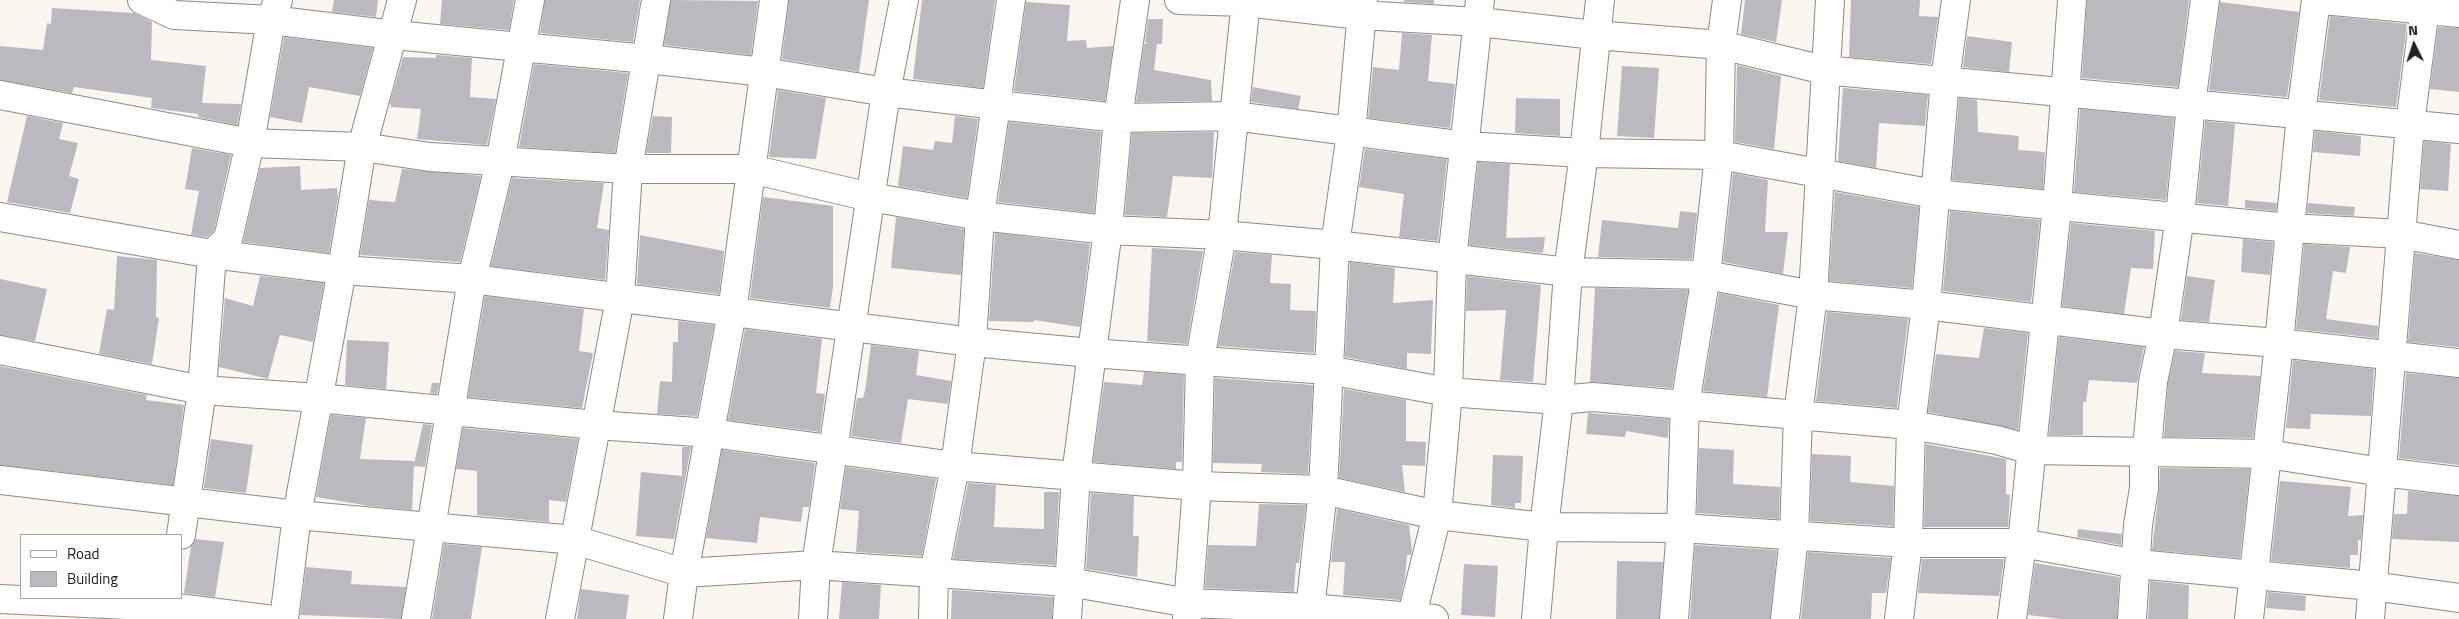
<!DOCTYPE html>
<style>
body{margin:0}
#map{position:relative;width:2459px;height:619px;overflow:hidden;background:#fbf5ef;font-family:"Titillium Web",sans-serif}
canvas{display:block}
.legend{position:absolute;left:20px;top:534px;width:162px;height:65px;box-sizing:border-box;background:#fff;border:1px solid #a7a6a5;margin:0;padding:6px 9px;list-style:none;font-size:15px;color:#23211f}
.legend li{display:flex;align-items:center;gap:10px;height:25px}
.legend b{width:25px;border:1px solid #a7a6a5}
.north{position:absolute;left:2389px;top:20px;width:50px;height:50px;-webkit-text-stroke:4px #fff;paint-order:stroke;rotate:356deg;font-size:14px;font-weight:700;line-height:20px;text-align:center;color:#23211f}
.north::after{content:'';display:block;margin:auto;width:18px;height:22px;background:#23211f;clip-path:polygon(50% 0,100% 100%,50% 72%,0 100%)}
</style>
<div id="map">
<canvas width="2459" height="619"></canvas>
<ul class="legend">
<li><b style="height:6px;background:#fff"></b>Road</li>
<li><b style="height:14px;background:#bbb8c0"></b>Building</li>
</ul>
<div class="north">N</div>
</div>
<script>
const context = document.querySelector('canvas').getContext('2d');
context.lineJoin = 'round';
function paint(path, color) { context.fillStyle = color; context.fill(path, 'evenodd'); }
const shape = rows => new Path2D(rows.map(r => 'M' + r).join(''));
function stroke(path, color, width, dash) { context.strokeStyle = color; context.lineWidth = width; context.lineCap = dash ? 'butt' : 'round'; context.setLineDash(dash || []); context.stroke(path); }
const building = shape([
 [334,0,378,0,376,17,332,12],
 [442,0,514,0,509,30,440,24],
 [545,0,640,0,633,42,540,33],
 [671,0,758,1,751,55,664,45],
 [789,0,869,0,859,72,782,59],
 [922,0,995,0,983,88,913,79],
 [1404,0,1434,0,1434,4,1404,2],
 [1745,0,1782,0,1776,42,1741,34],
 [1851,0,1920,0,1919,16,1938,17,1931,64,1849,57],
 [2087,0,2189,0,2178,87,2082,78],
 [1026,2,1070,5,1067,41,1086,40,1087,48,1113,46,1105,101,1014,91],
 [2220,2,2299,12,2287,97,2209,90],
 [52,8,134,13,152,22,151,60,206,66,202,103,241,104,237,125,198,117,198,114,151,108,152,98,74,87,72,93,0,80,0,46,43,50,47,23,51,24],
 [2330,16,2407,24,2396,107,2319,100],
 [1148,19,1163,19,1162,44,1157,44,1154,70,1211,80,1212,101,1136,102,1144,44,1149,44,1145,43],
 [2438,27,2459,28,2459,92,2430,89],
 [1402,33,1432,35,1428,81,1455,84,1450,128,1368,118,1373,67,1399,70],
 [1967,36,2012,42,2009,72,1963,67],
 [284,37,373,48,360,96,309,87,302,123,270,117],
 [436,55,472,58,470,97,496,99,487,145,417,139,421,109,391,107,390,102,403,57,436,58],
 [534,64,628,73,615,153,519,147],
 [1737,65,1781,76,1774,149,1735,142],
 [1622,66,1659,68,1654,138,1617,136],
 [1253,87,1301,96,1298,109,1251,102],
 [1843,88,1928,95,1925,126,1879,123,1876,168,1838,161],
 [778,90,826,98,816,159,769,157],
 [1516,98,1560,99,1560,136,1515,133],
 [1959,98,1977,100,1978,132,2019,136,2018,150,2045,152,2043,189,1952,180],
 [2080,109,2174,118,2166,200,2074,192],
 [27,116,63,123,59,139,78,143,69,176,79,179,70,213,7,202],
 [653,116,672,117,671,153,646,153],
 [955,116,978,119,967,198,898,186,903,146,933,150,935,141,952,143],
 [2205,121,2235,124,2228,206,2197,203],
 [1009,122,1101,132,1094,213,998,202],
 [2315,131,2361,136,2360,156,2313,152],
 [1214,132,1212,178,1173,176,1167,217,1125,215,1132,133],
 [2424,141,2451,144,2448,191,2420,189],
 [192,148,231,155,214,231,207,237,191,235,199,191,185,189],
 [1365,149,1447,159,1438,241,1399,237,1404,194,1359,187],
 [1478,162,1510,164,1506,238,1545,237,1543,253,1469,245],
 [300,166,301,190,337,188,338,197,329,253,243,242,260,168],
 [402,169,481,176,460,262,360,255,369,200,395,202],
 [1733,173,1768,180,1765,232,1788,232,1783,274,1723,262],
 [512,178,604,183,597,228,609,230,605,280,491,266],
 [1835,192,1919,207,1912,288,1829,281],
 [763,197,833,206,833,286,830,308,750,298],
 [2245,200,2277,203,2276,211,2245,208],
 [2308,203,2355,207,2354,216,2307,213],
 [1680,211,1697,213,1692,259,1598,257,1602,220,1678,228],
 [1950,211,2040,220,2031,302,1943,291],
 [896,217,964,229,961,275,891,268],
 [2071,223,2155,231,2153,269,2131,268,2124,314,2062,306],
 [995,233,1090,244,1080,327,1034,320,1034,322,989,321],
 [640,235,724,251,719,294,637,284],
 [2243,239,2273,242,2270,275,2241,272],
 [2304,244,2350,247,2346,273,2333,271,2326,319,2378,326,2377,338,2296,329],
 [1152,248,1203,251,1187,344,1147,341],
 [1235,252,1272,255,1270,283,1291,284,1290,310,1316,311,1314,353,1218,346],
 [2415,253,2459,260,2459,347,2408,342],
 [117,256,157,260,156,317,159,318,152,364,99,354,107,309,114,310],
 [1350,262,1395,268,1393,303,1433,300,1431,354,1407,353,1407,369,1345,357],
 [260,276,324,283,313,342,280,335,268,379,219,367,225,298,253,306],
 [1467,276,1541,285,1533,382,1500,380,1506,310,1466,311],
 [2187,276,2215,280,2209,322,2181,320],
 [0,279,47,289,35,341,0,335],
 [1595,288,1688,290,1672,388,1590,382],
 [1719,293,1779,305,1767,397,1703,391],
 [485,296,584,309,579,351,593,353,582,408,468,397],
 [1827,312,1908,319,1897,408,1816,401],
 [678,321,714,325,697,416,657,414,660,381,672,382,673,342,678,342],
 [1984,328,2028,333,2018,430,1928,412,1936,354,1979,358],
 [745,329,822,339,816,393,825,394,820,432,728,420],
 [2059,337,2144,347,2137,383,2089,380,2086,402,2083,402,2083,435,2049,435],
 [347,340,389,342,386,389,345,385],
 [871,345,919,351,916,375,951,381,948,404,908,399,901,443,851,436,857,398,863,398,865,391],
 [2175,351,2205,353,2202,373,2260,376,2253,438,2164,437,2168,384],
 [2293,360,2374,369,2371,416,2311,414,2310,429,2286,428],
 [0,366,147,395,146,400,184,405,173,485,0,465],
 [1144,372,1184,375,1182,462,1176,462,1176,469,1093,462,1104,382,1142,385],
 [2406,373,2459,378,2459,465,2399,458],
 [1215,378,1313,385,1308,474,1261,472,1262,464,1213,463],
 [432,383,439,383,437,394,430,393],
 [1344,389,1406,400,1406,441,1426,442,1425,466,1402,465,1405,492,1339,478],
 [1588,413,1669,419,1668,438,1626,431,1625,437,1586,434],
 [331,415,366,418,360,459,414,461,414,464,423,424,432,425,425,467,414,466,412,510,370,506,316,497],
 [463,428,578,439,566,502,549,500,549,522,477,515,477,471,456,469],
 [211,439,253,445,246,493,204,488],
 [1926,444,2006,459,2006,494,2010,495,2008,527,1924,527],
 [682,447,691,447,674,539,636,536,641,472,682,476],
 [1699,448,1734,450,1733,484,1780,487,1779,519,1697,513],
 [722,450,815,463,809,507,803,507,801,522,760,517,757,543,706,538],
 [1812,454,1851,456,1850,482,1894,486,1893,526,1810,521],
 [1493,455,1523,456,1521,503,1515,503,1515,508,1491,505],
 [846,467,936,479,922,556,856,552,859,511,840,509],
 [2160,468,2250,469,2240,558,2152,550,2159,490],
 [2280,481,2351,487,2348,516,2363,515,2361,540,2358,540,2358,555,2350,555,2350,568,2271,561],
 [968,483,996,485,994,527,1044,529,1044,492,1059,492,1055,565,953,559],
 [2408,491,2459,496,2459,542,2392,539,2394,514,2407,514],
 [1091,493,1134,496,1133,536,1139,536,1137,577,1086,569],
 [1259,504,1306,505,1299,563,1296,563,1294,592,1205,588,1208,545,1256,546],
 [1337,509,1409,525,1412,551,1411,555,1407,555,1405,578,1400,600,1343,595,1345,562,1331,562],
 [2078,529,2122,534,2121,545,2077,537],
 [196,539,224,542,215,597,184,593,191,546],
 [444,544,482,547,471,619,432,619],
 [1695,545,1777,550,1770,619,1690,619],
 [1808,552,1891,558,1886,593,1872,593,1871,619,1801,619],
 [1922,559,2004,559,1999,596,1918,593],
 [1617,561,1663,562,1659,619,1616,619],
 [2035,563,2119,577,2117,619,2062,619,2028,615],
 [1464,564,1498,566,1495,617,1461,615],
 [306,567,352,571,351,584,406,587,401,619,300,615],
 [2150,581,2189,585,2188,619,2148,619],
 [842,582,881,585,879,619,839,619],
 [581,589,629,595,626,619,577,619],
 [952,590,1053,597,1052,619,951,619],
 [2268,592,2306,596,2305,611,2266,608]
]);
const minor = shape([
 [142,0,174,15,271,20,394,35,647,59,764,72,886,92,997,105,1118,118,1234,116,1465,146,1584,153,1719,155,1935,194,2290,228,2401,234,2459,245],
 [1179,0,1245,2,1360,15,1479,22,1595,35,1721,45,1824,70,2459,129],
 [2323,0,2459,13],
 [0,95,250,143,362,147,430,157,628,169,751,169,870,197,980,216,1108,230,1222,235,1335,245,1568,272,1706,275,1813,295,1926,305,2163,334,2279,343,2459,363],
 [0,217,212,254,342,270,472,279,972,342,1091,353,1328,370,1448,392,1559,400,1593,397,1911,425,1997,440,2031,450,2268,454,2382,472,2459,481],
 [0,350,202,390,318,398,596,425,711,433,955,466,1197,486,1323,490,1437,515,1544,527,1681,528,1908,543,2022,543,2137,564,2372,586,2459,598],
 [0,480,297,515,575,540,684,573,816,565,1069,582,1189,603,1310,608,1434,619],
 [181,535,202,390,212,254,228,239,250,143,271,20,278,0],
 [0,599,169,607,266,619],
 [284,619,297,515,342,270,362,147,402,0],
 [416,619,472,279,500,162,530,0],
 [560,619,620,298,628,169,656,0],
 [678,619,684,573,732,312,774,0],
 [813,619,816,565,886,92,904,0],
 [933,619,934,574,955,466,972,342,980,216,1011,0],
 [1067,619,1076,475,1108,230,1118,118,1135,0],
 [1187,619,1197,486,1200,360,1222,235,1246,0],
 [1309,619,1323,490,1335,245,1351,133,1363,0],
 [1411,619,1437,515,1448,392,1452,260,1480,0],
 [1536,619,1544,527,1559,400,1568,272,1584,153,1600,0],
 [1674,619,1681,528,1685,405,1706,275,1719,155,1721,45,1727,0],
 [1785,619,1794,537,1798,415,1813,295,1830,0],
 [1899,619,1908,543,1911,425,1926,305,1945,80,1956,0],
 [2012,619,2022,543,2057,207,2072,0],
 [2132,619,2138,525,2144,488,2144,453,2148,438,2153,382,2163,334,2180,216,2191,104,2205,0],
 [2249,619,2279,343,2301,114,2316,0],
 [2370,619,2410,124,2426,0]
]);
paint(building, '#bbb8c0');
stroke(minor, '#8e8983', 30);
stroke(minor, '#fff', 28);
</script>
